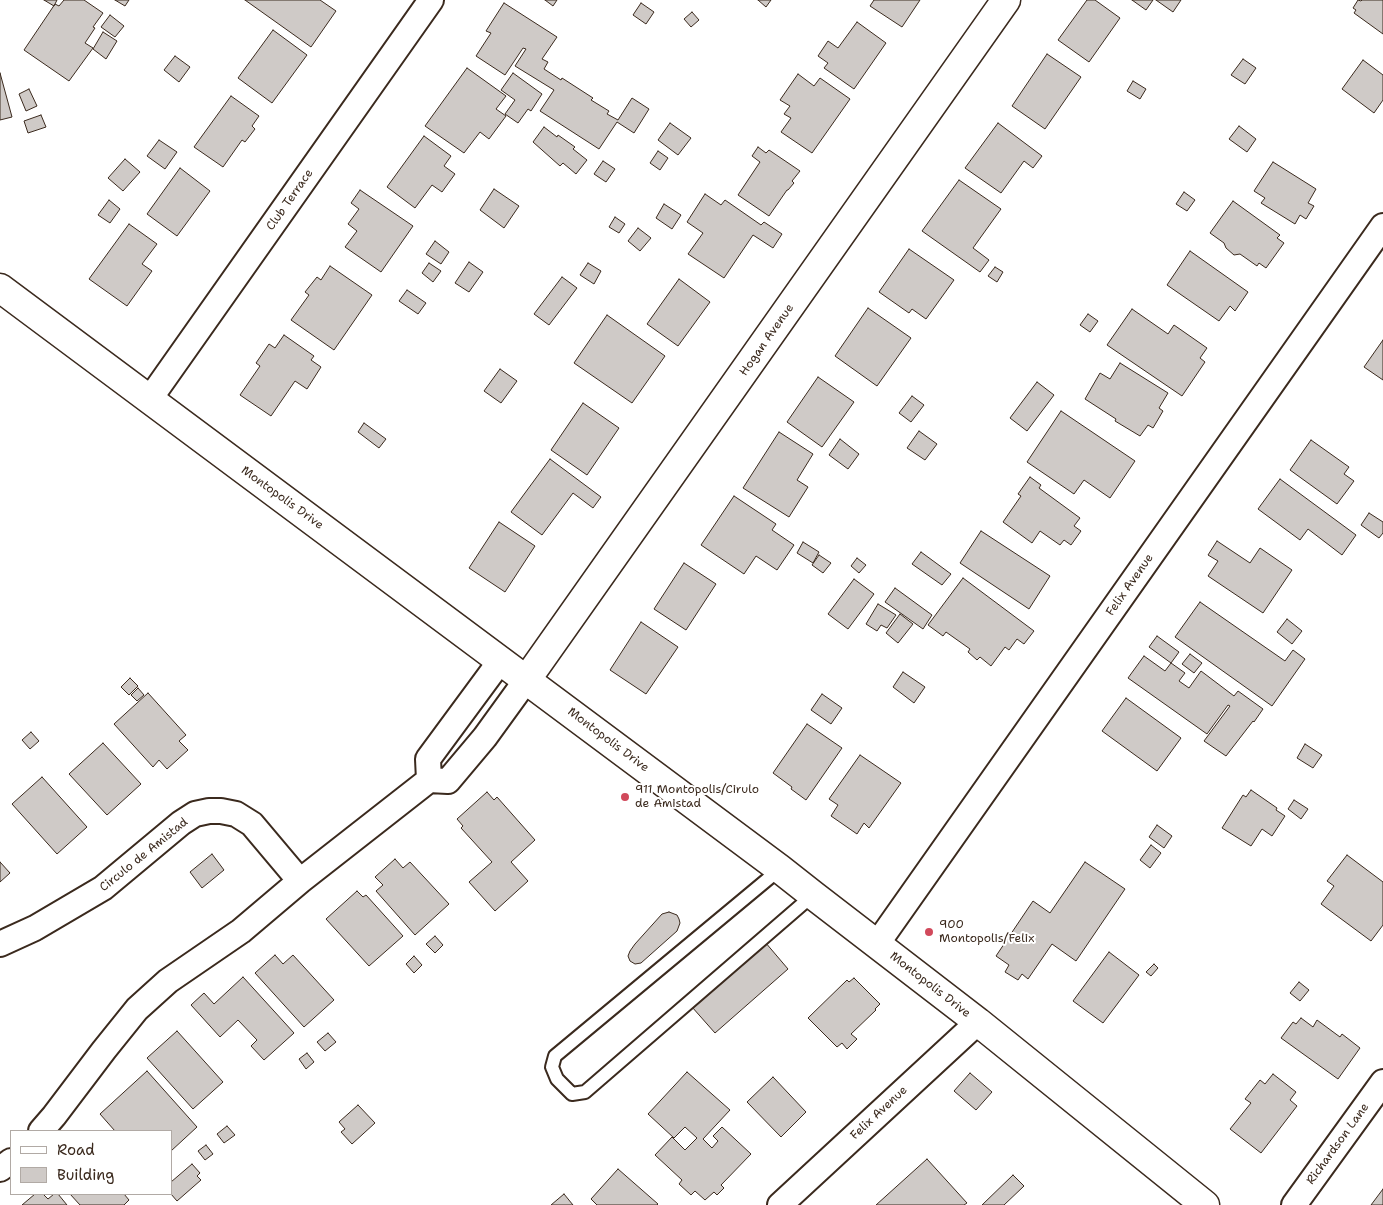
<!DOCTYPE html>
<style>
body{margin:0}
#map{position:relative;width:1383px;height:1205px;overflow:hidden;background:#fff;font-family:"Shantell Sans",sans-serif}
canvas{display:block}
.legend{position:absolute;left:10px;top:1130px;width:162px;height:65px;box-sizing:border-box;background:#fff;border:1px solid #b1aaa5;margin:0;padding:6px 9px;list-style:none;font-size:15px;color:#3b2a1e}
.legend li{display:flex;align-items:center;gap:10px;height:25px}
.legend b{width:25px;border:1px solid #b1aaa5}
</style>
<div id="map">
<canvas width="1383" height="1205"></canvas>
<ul class="legend">
<li><b style="height:6px;background:#fff"></b>Road</li>
<li><b style="height:14px;background:#cfcac7"></b>Building</li>
</ul>
</div>
<script>
const context = document.querySelector('canvas').getContext('2d');
context.lineJoin = 'round';
function paint(path, color) { context.fillStyle = color; context.fill(path, 'evenodd'); }
const shape = rows => new Path2D(rows.map(r => 'M' + r).join(''));
function stroke(path, color, width, dash) { context.strokeStyle = color; context.lineWidth = width; context.lineCap = dash ? 'butt' : 'round'; context.setLineDash(dash || []); context.stroke(path); }
function drawText(font, color, halo, rows, align = 'center') {
  context.font = font + ' "Shantell Sans",sans-serif'; context.lineWidth = 4; context.setLineDash([]); context.textBaseline = 'middle'; context.strokeStyle = halo; context.fillStyle = color; for (const [text, x, y, turn = 0] of rows) {
    context.save(); context.translate(x, y); context.rotate((+turn || 0) * Math.PI / 180); context.textAlign = isNaN(turn) ? turn : align; if (halo) context.strokeText(text, 0, 0); context.fillText(text, 0, 0); context.restore();
  }
}
const building = shape([
 [44,0,57,0,54,6,44,0],
 [64,0,84,0,103,13,93,27,95,28,85,43,93,48,69,81,24,50,55,4,59,6,64,0],
 [115,0,129,0,125,6,115,0],
 [245,0,320,0,336,11,311,47,245,0],
 [545,0,557,0,553,6,545,0],
 [758,0,771,0,766,7,758,0],
 [874,0,920,0,902,27,870,6,874,0],
 [1087,0,1095,0,1120,18,1089,62,1058,40,1087,0],
 [1132,0,1153,0,1146,10,1132,0],
 [1156,0,1181,0,1173,12,1156,0],
 [1358,0,1361,1,1362,0,1383,0,1383,34,1354,13,1356,10,1353,8,1358,0],
 [504,3,557,37,542,59,548,62,544,69,561,80,562,78,593,98,591,100,609,111,607,114,618,120,632,98,649,109,634,133,617,122,599,149,540,111,554,90,515,66,526,49,523,48,505,75,476,56,491,33,486,31,504,3],
 [641,3,654,12,646,24,633,15,641,3],
 [692,12,699,20,691,27,684,19,692,12],
 [110,15,124,26,115,37,101,27,110,15],
 [857,22,886,43,854,89,824,68,828,63,818,56,828,41,838,48,857,22],
 [273,30,307,55,272,103,238,78,273,30],
 [103,32,117,41,106,59,93,49,103,32],
 [1047,54,1081,77,1045,129,1012,106,1047,54],
 [175,56,190,67,179,82,164,70,175,56],
 [1243,59,1256,68,1245,84,1231,75,1243,59],
 [1363,60,1383,75,1383,100,1374,113,1342,89,1363,60],
 [467,68,506,96,496,109,506,116,489,139,480,132,464,153,425,126,467,68],
 [0,73,12,117,0,120,0,73],
 [513,73,542,94,531,111,528,109,518,123,505,114,515,100,501,90,513,73],
 [798,74,814,86,820,78,850,99,812,153,781,132,791,118,784,114,790,106,780,100,798,74],
 [1133,81,1146,89,1140,99,1127,91,1133,81],
 [29,89,37,106,26,111,19,94,29,89],
 [231,96,259,116,252,126,255,129,245,142,242,140,223,167,194,147,231,96],
 [41,115,46,127,28,133,24,121,41,115],
 [670,123,691,138,678,155,658,140,670,123],
 [998,123,1042,156,1033,168,1024,161,1001,193,965,168,998,123],
 [1239,126,1256,139,1247,152,1229,139,1239,126],
 [544,127,557,137,558,135,575,147,573,149,587,160,576,174,563,163,560,166,533,142,544,127],
 [424,136,451,156,444,166,455,174,442,192,432,185,415,208,387,187,424,136],
 [159,140,177,152,165,169,147,156,159,140],
 [758,147,766,153,769,150,800,171,792,181,794,183,788,190,787,190,769,216,738,195,760,162,752,156,758,147],
 [658,151,668,158,660,170,650,163,658,151],
 [125,159,140,172,123,191,108,178,125,159],
 [603,161,615,169,606,182,594,174,603,161],
 [1273,162,1316,189,1308,203,1314,206,1306,219,1300,215,1295,224,1261,203,1265,198,1254,191,1273,162],
 [180,168,210,191,177,236,147,214,180,168],
 [959,180,1001,209,973,248,989,260,980,272,922,231,959,180],
 [494,189,519,206,504,228,480,210,494,189],
 [360,190,413,226,381,272,345,247,357,231,348,224,359,209,351,203,360,190],
 [1184,192,1195,200,1187,211,1176,204,1184,192],
 [705,194,721,205,725,200,761,225,764,222,782,234,773,248,753,235,724,278,688,254,703,233,687,222,705,194],
 [109,200,120,209,110,223,98,215,109,200],
 [1233,201,1280,235,1277,238,1284,243,1266,268,1259,263,1257,266,1240,254,1234,255,1226,248,1224,243,1210,233,1233,201],
 [664,204,681,215,672,229,656,218,664,204],
 [615,217,625,224,619,233,609,227,615,217],
 [129,224,157,244,142,264,152,271,127,306,89,279,129,224],
 [638,228,651,238,640,251,628,241,638,228],
 [435,241,449,252,441,264,426,254,435,241],
 [909,249,954,280,926,319,912,309,909,313,879,292,909,249],
 [1190,251,1248,292,1235,311,1230,306,1219,321,1167,285,1190,251],
 [469,262,483,272,469,292,455,283,469,262],
 [429,263,441,271,433,282,422,273,429,263],
 [588,263,601,271,594,284,580,275,588,263],
 [330,266,372,295,334,350,291,320,309,295,305,292,317,277,321,280,330,266],
 [995,267,1003,272,997,282,988,276,995,267],
 [562,277,577,288,549,325,534,314,562,277],
 [679,279,710,302,678,346,647,324,679,279],
 [407,290,426,303,418,314,399,301,407,290],
 [868,308,911,338,877,386,835,356,868,308],
 [1132,309,1168,334,1174,325,1207,348,1200,358,1205,362,1182,396,1107,345,1132,309],
 [1088,314,1098,321,1090,332,1080,325,1088,314],
 [607,315,665,356,632,403,574,363,607,315],
 [284,335,314,356,311,360,321,367,307,389,295,381,271,416,240,395,260,366,256,363,269,344,275,348,284,335],
 [1383,340,1383,380,1364,367,1383,340],
 [1120,363,1168,393,1159,408,1163,411,1153,428,1148,425,1140,436,1115,421,1116,419,1085,399,1100,373,1110,379,1120,363],
 [500,369,517,381,501,403,484,391,500,369],
 [818,377,854,402,822,447,787,422,818,377],
 [1037,382,1054,395,1027,431,1010,418,1037,382],
 [912,396,924,405,911,422,899,413,912,396],
 [583,403,619,428,587,475,551,450,583,403],
 [1061,411,1135,461,1110,498,1084,480,1074,494,1027,462,1061,411],
 [364,423,386,439,379,448,358,432,364,423],
 [919,431,937,444,925,460,907,448,919,431],
 [779,432,813,454,797,480,808,487,789,517,743,488,779,432],
 [840,439,859,454,848,469,829,455,840,439],
 [1311,440,1349,467,1344,474,1354,481,1337,504,1290,470,1311,440],
 [550,459,601,497,593,508,573,493,542,535,511,512,550,459],
 [1030,477,1041,485,1039,488,1080,518,1074,526,1081,531,1071,545,1064,540,1060,545,1040,531,1032,543,1003,522,1021,496,1018,494,1030,477],
 [1280,479,1356,535,1342,555,1308,529,1300,540,1258,509,1280,479],
 [734,496,776,524,772,530,794,545,777,570,756,556,744,574,701,545,734,496],
 [1369,513,1383,522,1383,533,1379,538,1361,525,1369,513],
 [499,522,535,546,505,592,469,568,499,522],
 [981,531,1050,576,1029,609,960,563,981,531],
 [1217,541,1250,563,1260,548,1292,570,1263,613,1208,576,1218,561,1208,555,1217,541],
 [803,542,819,552,813,563,797,553,803,542],
 [921,552,951,574,942,585,912,564,921,552],
 [819,555,831,563,823,573,812,565,819,555],
 [857,558,866,565,859,573,851,566,857,558],
 [684,563,716,584,686,630,654,609,684,563],
 [963,578,1034,631,1024,644,1017,639,1009,650,1005,647,991,666,980,657,977,660,968,652,970,649,946,632,943,636,928,625,963,578],
 [854,579,874,594,848,629,828,614,854,579],
 [895,588,932,615,923,629,885,602,895,588],
 [1200,602,1285,661,1293,650,1305,659,1272,706,1175,637,1200,602],
 [878,604,896,615,887,628,881,625,877,631,866,624,878,604],
 [900,614,913,624,898,643,886,633,900,614],
 [1287,619,1302,631,1292,644,1277,632,1287,619],
 [641,622,678,647,646,694,610,670,641,622],
 [1157,636,1179,652,1171,663,1149,647,1157,636],
 [1190,654,1202,663,1194,673,1182,664,1190,654],
 [1144,656,1165,671,1171,663,1185,673,1179,681,1189,688,1201,671,1234,696,1238,691,1263,709,1254,722,1253,721,1226,756,1204,741,1230,706,1228,705,1207,734,1128,678,1144,656],
 [903,672,925,687,914,703,893,687,903,672],
 [130,678,138,686,129,695,121,687,130,678],
 [138,688,144,695,137,701,131,695,138,688],
 [148,693,186,735,179,741,188,750,167,769,159,760,153,767,114,724,148,693],
 [822,694,842,708,831,724,811,710,822,694],
 [1126,698,1181,738,1157,771,1102,731,1126,698],
 [807,724,842,748,806,800,791,789,792,787,773,773,807,724],
 [31,732,39,741,30,749,22,740,31,732],
 [103,743,141,784,107,815,69,774,103,743],
 [1305,744,1322,755,1313,768,1297,758,1305,744],
 [860,755,901,783,869,828,864,823,857,834,831,816,838,805,829,799,860,755],
 [42,777,87,827,57,854,12,804,42,777],
 [1251,790,1277,808,1276,810,1285,816,1272,836,1262,829,1251,846,1222,828,1243,795,1246,797,1251,790],
 [487,792,494,800,497,797,535,840,511,862,528,881,495,911,469,882,492,862,461,828,463,826,457,819,487,792],
 [1294,800,1308,809,1301,819,1288,809,1294,800],
 [1157,825,1172,836,1164,848,1149,837,1157,825],
 [1151,845,1161,853,1150,868,1140,860,1151,845],
 [212,854,224,870,202,888,190,872,212,854],
 [1347,855,1383,882,1383,925,1371,941,1321,904,1334,886,1327,881,1347,855],
 [395,859,403,868,410,862,449,904,415,935,376,891,383,885,375,877,395,859],
 [0,862,10,873,0,882,0,862],
 [1085,862,1125,889,1076,961,1052,944,1028,979,1022,974,1018,980,1005,972,1009,965,996,956,1033,901,1050,913,1085,862],
 [357,891,363,897,366,895,403,936,369,966,326,919,357,891],
 [669,912,677,915,679,919,680,923,677,931,641,963,635,964,630,961,628,956,630,951,635,944,662,914,669,912],
 [435,936,443,945,435,953,426,944,435,936],
 [765,942,788,969,715,1033,692,1007,765,942],
 [1109,952,1139,975,1103,1023,1073,1001,1109,952],
 [275,955,283,964,293,955,334,1000,304,1027,255,973,275,955],
 [414,956,422,965,414,973,406,964,414,956],
 [1154,964,1158,968,1151,976,1146,972,1154,964],
 [243,977,294,1033,264,1060,251,1046,257,1040,238,1020,220,1037,191,1005,204,993,214,1004,243,977],
 [854,978,880,1004,875,1009,876,1010,851,1034,857,1039,847,1049,842,1043,837,1047,808,1018,847,980,849,982,854,978],
 [1299,982,1309,990,1300,1001,1290,993,1299,982],
 [1301,1018,1313,1027,1317,1020,1340,1037,1342,1034,1360,1048,1338,1079,1281,1038,1293,1022,1296,1024,1301,1018],
 [177,1031,223,1082,193,1109,147,1058,177,1031],
 [328,1033,336,1042,325,1051,317,1042,328,1033],
 [307,1053,314,1062,306,1069,299,1059,307,1053],
 [147,1071,197,1127,171,1151,171,1131,115,1131,100,1114,147,1071],
 [687,1072,730,1110,703,1139,712,1148,718,1141,713,1136,722,1127,751,1154,721,1185,724,1188,717,1195,714,1192,705,1200,695,1191,691,1195,679,1184,682,1180,655,1155,672,1137,685,1150,697,1138,685,1127,674,1138,648,1114,687,1072],
 [970,1073,992,1092,976,1110,954,1091,970,1073],
 [1273,1074,1296,1092,1290,1100,1297,1106,1261,1153,1230,1129,1251,1103,1245,1099,1260,1080,1265,1084,1273,1074],
 [773,1077,806,1112,781,1137,747,1102,773,1077],
 [358,1105,375,1123,352,1144,341,1132,345,1129,339,1122,358,1105],
 [227,1126,235,1135,224,1143,217,1134,227,1126],
 [206,1145,213,1154,205,1160,198,1151,206,1145],
 [927,1159,967,1203,964,1205,876,1205,927,1159],
 [192,1164,200,1173,197,1176,201,1180,177,1201,171,1194,171,1182,192,1164],
 [618,1169,658,1204,657,1205,597,1205,591,1199,618,1169],
 [1013,1175,1024,1186,1004,1205,982,1205,1013,1175],
 [1383,1189,1383,1205,1371,1205,1383,1189],
 [35,1194,43,1194,48,1199,54,1194,58,1194,67,1205,22,1205,35,1194],
 [70,1194,124,1194,129,1200,124,1205,80,1205,70,1194],
 [564,1194,573,1205,551,1205,564,1194]
]);
const lane = shape([
 [780,869,555,1056,552,1067,557,1079,572,1094,585,1092,813,895]
]);
const street = shape([
 [149,400,431,0],
 [429,780,428,759,501,660],
 [0,944,35,928,103,888,181,823,195,814,209,811,221,811,236,814,252,824,300,881],
 [877,944,1383,226],
 [41,1131,54,1116,104,1050,137,1009,168,981,241,931,300,881,429,780,448,781,485,737,527,679],
 [0,1169,11,1161],
 [780,1205,978,1022],
 [1294,1205,1383,1082]
]);
const secondary = shape([
 [0,288,780,869,813,895,978,1022,1205,1205],
 [527,679,1006,0]
]);
const markers = [
 [625,797,5,"#d1495b"],
 [929,932,5,"#d1495b"]
];
const streetNames = [
 ["Club Terrace",290,200,-55],
 ["Hogan Avenue",767,340,-55],
 ["Montopolis Drive",282,498,36],
 ["Felix Avenue",1130,585,-55],
 ["Montopolis Drive",608,740,37],
 ["Circulo de Amistad",144,855,-39],
 ["Montopolis Drive",930,985,38],
 ["Felix Avenue",879,1113,-43],
 ["Richardson Lane",1338,1144,-54]
];
const poiNames = [
 ["911 Montopolis/Cirulo",635,790],
 ["de Amistad",635,804],
 ["900",939,925],
 ["Montopolis/Felix",939,939]
];
paint(building, '#cfcac7');
stroke(building, '#3b2a1e', 1);
stroke(lane, '#3b2a1e', 16);
stroke(street, '#3b2a1e', 28);
stroke(secondary, '#3b2a1e', 31);
stroke(lane, '#fff', 12);
stroke(street, '#fff', 24);
stroke(secondary, '#fff', 28);
for (const [x, y, r, color] of markers) { const dot = new Path2D(); dot.arc(x, y, r, 0, 2 * Math.PI); context.fillStyle = color; context.fill(dot); stroke(dot, '#fff', 2); }
drawText('12px', '#3b2a1e', '#fff', streetNames);
drawText('12px', '#3b2a1e', '#fff', poiNames, 'left');
</script>
